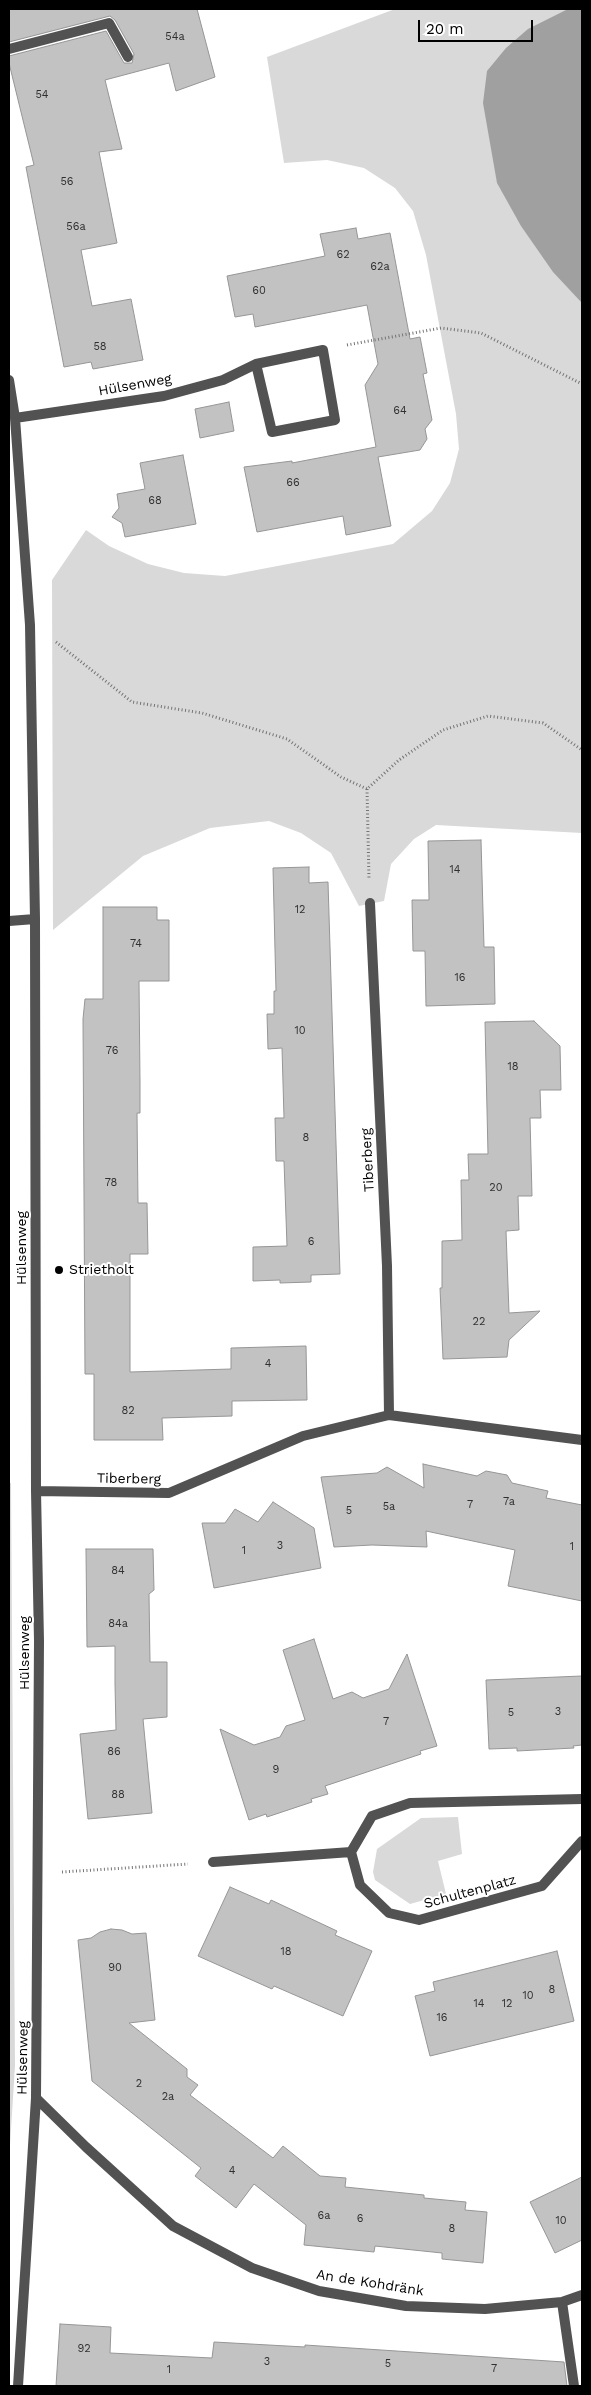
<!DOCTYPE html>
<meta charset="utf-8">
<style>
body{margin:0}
#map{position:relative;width:591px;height:2395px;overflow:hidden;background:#fff;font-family:"Work Sans",sans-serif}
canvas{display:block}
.frame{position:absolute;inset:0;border:10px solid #000;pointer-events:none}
.scale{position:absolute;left:418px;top:20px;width:115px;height:22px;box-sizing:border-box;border:2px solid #000;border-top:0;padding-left:6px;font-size:15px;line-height:18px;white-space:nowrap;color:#000;-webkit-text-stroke:4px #fff;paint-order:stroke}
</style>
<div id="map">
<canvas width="591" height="2395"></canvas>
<div class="frame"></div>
<div class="scale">20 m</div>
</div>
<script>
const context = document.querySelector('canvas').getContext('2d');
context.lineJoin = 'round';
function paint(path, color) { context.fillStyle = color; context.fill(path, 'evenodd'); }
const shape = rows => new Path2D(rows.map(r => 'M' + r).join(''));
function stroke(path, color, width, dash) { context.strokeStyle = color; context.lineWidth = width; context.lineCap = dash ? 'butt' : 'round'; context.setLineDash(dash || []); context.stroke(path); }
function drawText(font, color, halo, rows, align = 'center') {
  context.font = font + ' "Work Sans",sans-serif'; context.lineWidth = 4; context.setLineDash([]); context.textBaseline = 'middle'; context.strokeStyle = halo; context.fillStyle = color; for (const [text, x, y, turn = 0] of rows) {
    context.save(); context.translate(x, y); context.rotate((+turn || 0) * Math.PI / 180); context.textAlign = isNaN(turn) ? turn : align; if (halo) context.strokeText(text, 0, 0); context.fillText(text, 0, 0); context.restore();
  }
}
const green = shape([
 [395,9,582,9,582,833,436,825,414,839,391,864,384,901,359,906,331,853,301,833,269,821,210,828,143,856,53,930,52,580,86,530,109,546,148,564,184,573,225,576,393,544,432,511,450,483,459,449,456,414,426,255,413,211,395,188,364,168,327,160,284,163,267,57],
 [9,1483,11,1483,15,2066,9,2161],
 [458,1817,462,1854,438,1861,446,1894,410,1904,375,1880,373,1872,377,1849,421,1818]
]);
const water = shape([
 [568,9,582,9,582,303,553,272,521,226,497,183,483,103,487,71,506,48,528,29]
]);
const building = shape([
 [9,9,197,9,215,77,176,91,169,63,105,80,122,149,99,152,117,243,81,250,92,306,131,299,143,360,93,369,91,362,64,367,26,167,34,165,9,63,9,56,106,31,124,63,132,63,134,54,115,20,110,16,9,42,9,9],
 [356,228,358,239,390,233,410,339,420,337,427,373,423,374,432,420,425,429,427,439,420,450,378,457,391,526,346,535,343,516,257,532,244,467,292,461,292,463,376,447,365,385,378,364,367,305,255,327,253,314,235,317,227,276,325,256,320,234,356,228],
 [229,402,234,431,200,438,195,409,229,402],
 [183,455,196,524,125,537,122,523,112,517,119,508,117,494,145,489,140,463,183,455],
 [481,840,484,947,494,947,495,1004,426,1006,425,951,413,951,412,900,429,900,428,841,481,840],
 [309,867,309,883,328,882,340,1274,311,1275,311,1282,280,1283,280,1280,253,1281,253,1247,287,1246,284,1161,276,1161,275,1118,284,1118,282,1048,268,1049,267,1014,274,1014,274,991,276,991,273,868,309,867],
 [103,907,157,907,157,920,169,920,169,981,139,981,140,1083,140,1113,137,1113,138,1203,147,1203,148,1254,130,1254,130,1372,231,1369,231,1348,306,1346,307,1400,232,1401,232,1416,162,1418,163,1440,94,1440,94,1374,85,1374,83,1019,85,999,103,999,103,907],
 [534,1021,560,1046,561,1090,540,1090,541,1118,530,1118,532,1196,518,1196,519,1230,506,1231,509,1313,540,1311,509,1340,507,1357,443,1359,440,1288,442,1288,442,1241,462,1240,461,1180,469,1180,468,1154,488,1154,485,1022,534,1021],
 [423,1464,477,1476,486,1471,507,1475,512,1483,548,1491,546,1498,582,1505,582,1601,508,1586,515,1550,426,1531,427,1547,372,1545,334,1547,321,1477,377,1473,387,1467,424,1488,423,1464],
 [273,1502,314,1528,321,1568,214,1588,202,1523,225,1523,235,1509,258,1522,273,1502],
 [86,1549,153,1549,154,1590,149,1594,150,1662,167,1662,167,1717,143,1719,152,1813,88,1819,80,1734,116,1730,115,1684,115,1646,87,1647,86,1549],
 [314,1639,333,1699,352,1692,363,1698,389,1689,407,1654,437,1746,420,1751,421,1754,325,1786,328,1794,311,1799,312,1802,267,1817,266,1814,249,1820,220,1729,254,1745,280,1737,286,1726,305,1720,283,1650,314,1639],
 [582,1676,582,1745,573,1746,574,1748,517,1751,517,1748,489,1749,486,1680,582,1676],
 [230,1887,269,1904,271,1900,337,1931,335,1935,372,1951,343,2016,274,1986,272,1989,198,1956,230,1887],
 [111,1929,122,1930,132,1934,146,1933,155,2020,129,2023,187,2069,187,2077,198,2085,190,2095,273,2158,283,2146,320,2176,346,2178,345,2187,424,2195,424,2198,466,2202,465,2210,487,2212,483,2263,442,2259,442,2253,375,2246,374,2252,304,2245,306,2225,254,2184,236,2208,195,2176,201,2168,92,2081,78,1940,91,1938,100,1932,111,1929],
 [557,1951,574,2021,430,2056,415,1996,435,1991,433,1982,557,1951],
 [582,2177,582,2240,555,2253,530,2202,582,2177],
 [60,2324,111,2327,110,2353,212,2358,214,2342,305,2347,305,2345,564,2362,567,2386,56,2386,60,2324]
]);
const path = shape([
 [347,345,441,328,481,333,582,384],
 [56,642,132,702,202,713,287,739,341,777,367,789,399,760,443,730,488,716,543,723,582,750],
 [367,789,369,880],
 [62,1872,188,1864]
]);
const service = shape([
 [9,49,109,23,128,57]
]);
const minor = shape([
 [9,380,15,418,30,625,35,919,36,1491,39,1641,36,2098,18,2386],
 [15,418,164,396,223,380,256,364,323,350,335,420,272,432,256,364],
 [370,903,387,1266,389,1415],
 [9,921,35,919],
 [36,1491,169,1493,303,1436,389,1415,582,1440],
 [582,1799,410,1803,372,1816,351,1852,360,1885,389,1913,419,1920,542,1886,582,1841],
 [213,1862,351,1852],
 [36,2098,86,2147,173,2226,252,2268,319,2291,406,2306,485,2309,562,2302,582,2295],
 [562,2302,574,2386]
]);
const markers = [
 [59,1270,5,"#000"]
];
const numberNames = [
 ["54a",175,37],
 ["54",42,95],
 ["56",67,182],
 ["56a",76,227],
 ["62",343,255],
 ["62a",380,267],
 ["60",259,291],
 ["58",100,347],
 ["64",400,411],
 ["66",293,483],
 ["68",155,501],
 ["14",455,870],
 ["12",300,910],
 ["74",136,944],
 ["16",460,978],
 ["10",300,1031],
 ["76",112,1051],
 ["18",513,1067],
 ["8",306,1138],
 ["78",111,1183],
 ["20",496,1188],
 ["6",311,1242],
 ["22",479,1322],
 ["4",268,1364],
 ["82",128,1411],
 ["7a",509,1502],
 ["7",470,1505],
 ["5a",389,1507],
 ["5",349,1511],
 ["3",280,1546],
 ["1",572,1547],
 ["1",244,1551],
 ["84",118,1571],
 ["84a",118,1624],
 ["3",558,1712],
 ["5",511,1713],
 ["7",386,1722],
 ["86",114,1752],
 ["9",276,1770],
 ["88",118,1795],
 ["18",286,1952],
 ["90",115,1968],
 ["8",552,1990],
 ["10",528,1996],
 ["14",479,2004],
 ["12",507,2004],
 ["16",442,2018],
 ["2",139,2084],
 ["2a",168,2097],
 ["4",232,2171],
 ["6a",324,2216],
 ["6",360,2219],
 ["10",561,2221],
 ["8",452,2229],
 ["92",84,2349],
 ["3",267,2362],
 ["5",388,2364],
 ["7",494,2369],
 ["1",169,2370]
];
const streetNames = [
 ["Hülsenweg",135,385,-10],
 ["Tiberberg",368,1160,-93],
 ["Hülsenweg",22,1248,-90],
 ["Tiberberg",129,1479,1],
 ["Hülsenweg",25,1653,-90],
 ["Schultenplatz",470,1892,-15],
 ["Hülsenweg",23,2058,-89],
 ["An de Kohdränk",370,2283,9]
];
const poiNames = [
 ["Strietholt",69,1270]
];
paint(green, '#d9d9d9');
paint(water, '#a0a0a0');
paint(building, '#c2c2c2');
stroke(building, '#969696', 1);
stroke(path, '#747474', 3, [1, 2.5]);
stroke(service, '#525252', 10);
stroke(minor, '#525252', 10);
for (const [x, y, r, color] of markers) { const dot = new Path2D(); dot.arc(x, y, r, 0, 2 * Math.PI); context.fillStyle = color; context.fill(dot); stroke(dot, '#fff', 2); }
drawText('11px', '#303030', null, numberNames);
drawText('14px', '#000', '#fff', streetNames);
drawText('14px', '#000', '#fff', poiNames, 'left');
</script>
